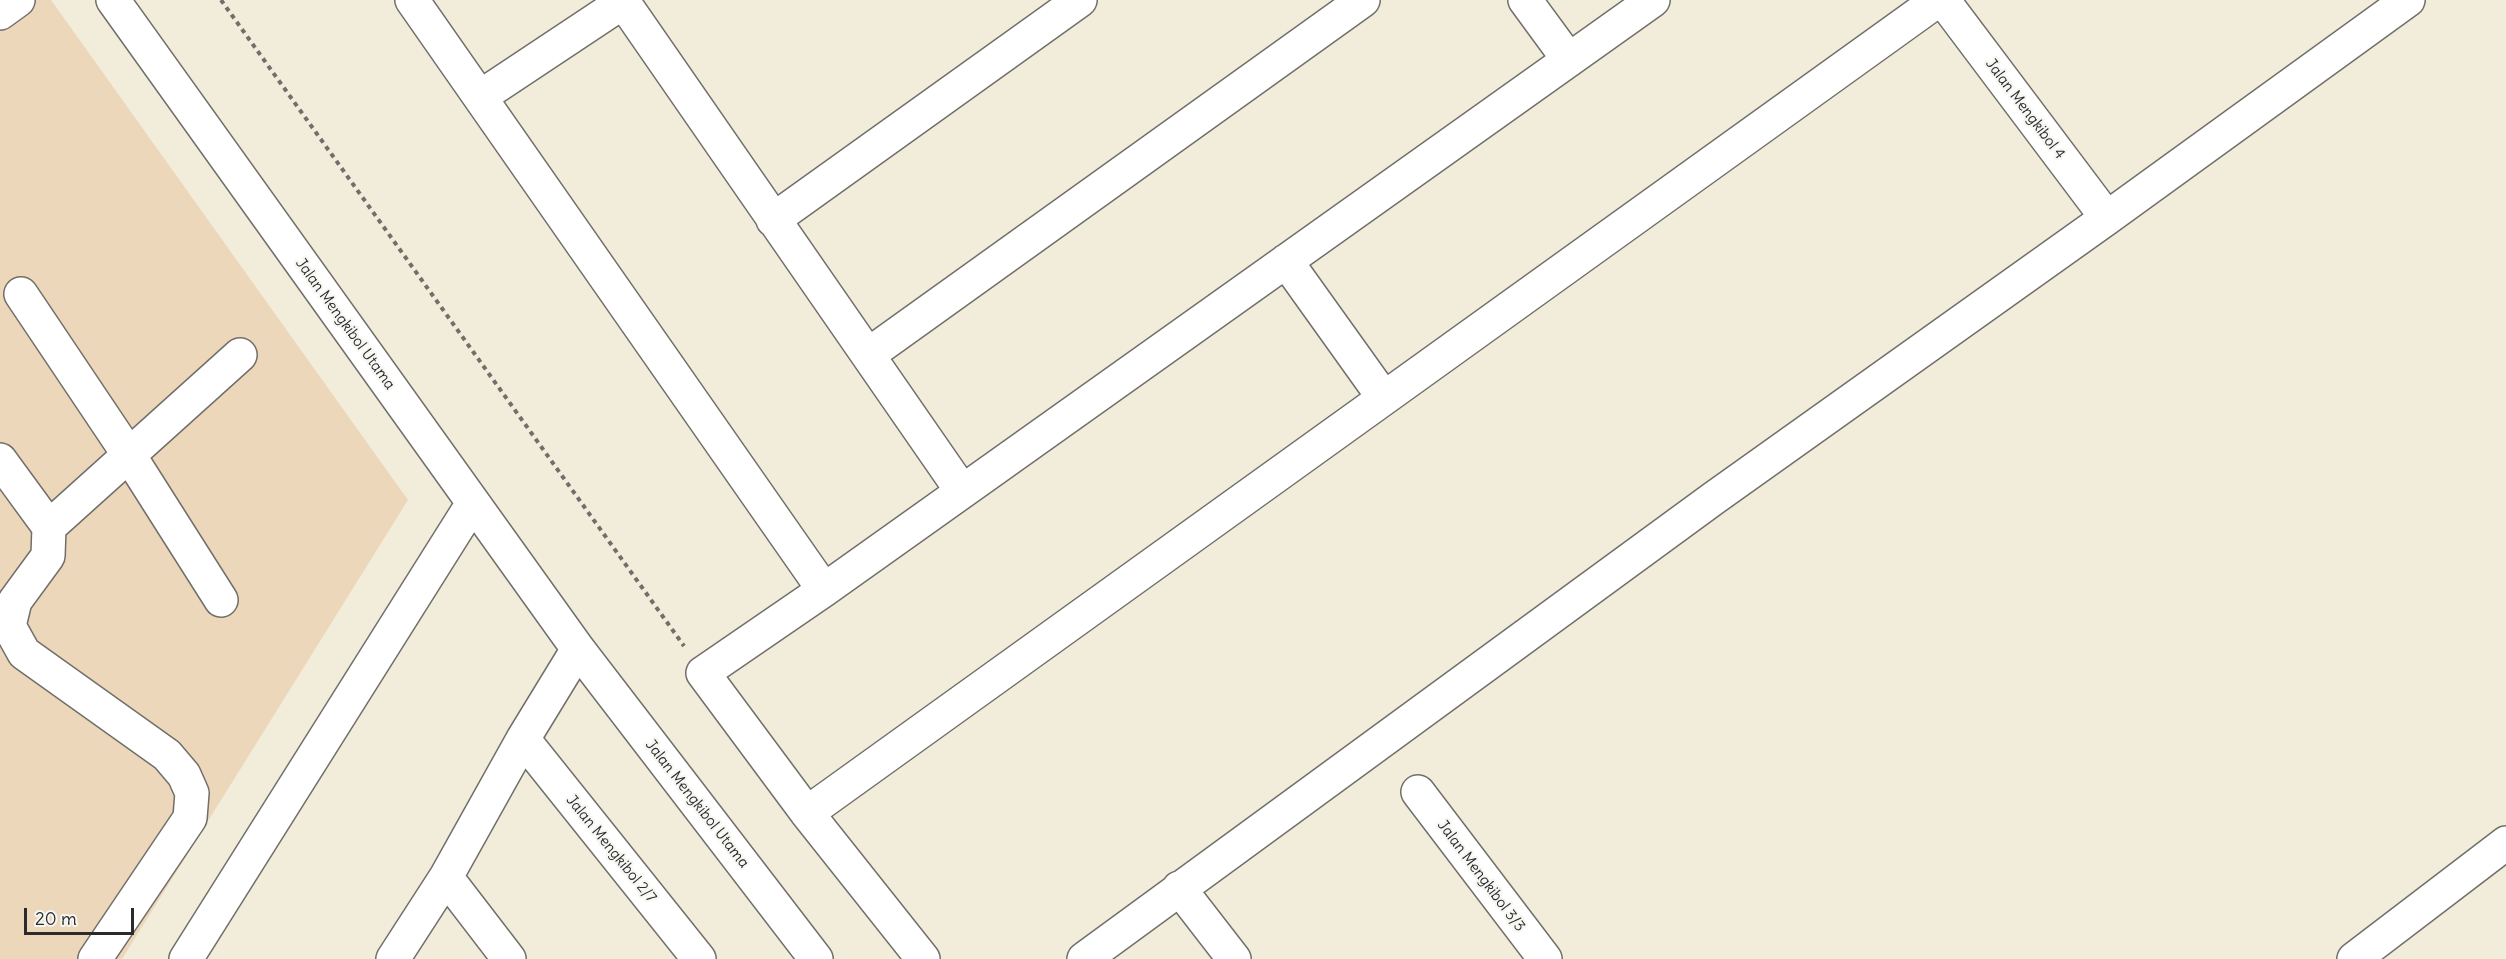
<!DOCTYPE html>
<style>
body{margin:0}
#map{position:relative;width:2506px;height:959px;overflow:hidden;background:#f2ecdb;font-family:Delius,sans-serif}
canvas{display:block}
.scale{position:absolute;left:24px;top:908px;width:110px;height:27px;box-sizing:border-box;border:3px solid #2b2b2b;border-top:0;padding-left:8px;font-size:18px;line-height:21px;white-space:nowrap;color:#2b2b2b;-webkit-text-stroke:4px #f6f6f2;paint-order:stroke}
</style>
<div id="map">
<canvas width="2506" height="959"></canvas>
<div class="scale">20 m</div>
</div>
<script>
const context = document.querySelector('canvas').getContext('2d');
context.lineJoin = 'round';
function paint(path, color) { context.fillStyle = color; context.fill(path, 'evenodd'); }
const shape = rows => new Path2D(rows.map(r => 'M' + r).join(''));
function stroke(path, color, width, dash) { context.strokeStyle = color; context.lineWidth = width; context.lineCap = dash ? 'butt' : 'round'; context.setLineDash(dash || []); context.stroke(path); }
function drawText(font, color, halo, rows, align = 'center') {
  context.font = font + ' Delius,sans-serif'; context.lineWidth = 4.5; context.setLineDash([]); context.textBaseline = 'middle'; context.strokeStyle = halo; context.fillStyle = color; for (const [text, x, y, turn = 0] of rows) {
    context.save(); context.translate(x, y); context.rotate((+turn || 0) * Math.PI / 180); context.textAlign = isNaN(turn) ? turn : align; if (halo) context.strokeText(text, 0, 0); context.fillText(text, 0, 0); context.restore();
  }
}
const built = shape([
 [0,0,51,0,408,500,122,959,0,959]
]);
const path = shape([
 [221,0,684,646]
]);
const minor = shape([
 [113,0,578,649,816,959],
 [412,0,824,590],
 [622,0,962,491],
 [1525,0,1569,60],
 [1943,0,2107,218],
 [0,13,18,0],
 [480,97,623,2],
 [773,220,1080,0],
 [1286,261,1384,398],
 [21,294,129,455,221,600],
 [868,355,1363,0],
 [0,460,49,527,48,556,15,601,9,626,24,653,167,755,184,775,192,793,190,818,95,959],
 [49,527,240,355],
 [523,739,699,959],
 [1418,792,1545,959],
 [807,813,1938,0],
 [446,877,509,959],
 [1179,888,1234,959],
 [186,959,473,503],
 [393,959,446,877,523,739,578,649],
 [923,959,807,813,703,673,824,590,1653,0],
 [1084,959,1714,498,2107,218,2408,0],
 [2354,959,2506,843]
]);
const streetNames = [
 ["Jalan Mengkibol 4",2025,109,53],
 ["Jalan Mengkibol Utama",345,324,54],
 ["Jalan Mengkibol Utama",697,804,52],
 ["Jalan Mengkibol 2/7",611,849,51],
 ["Jalan Mengkibol 3/3",1481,876,53]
];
paint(built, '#edd7bb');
stroke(minor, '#716f69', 36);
stroke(path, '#716f69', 4, [4.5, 4.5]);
stroke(minor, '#fff', 33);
drawText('15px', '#2b2b2b', '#f6f6f2', streetNames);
</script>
